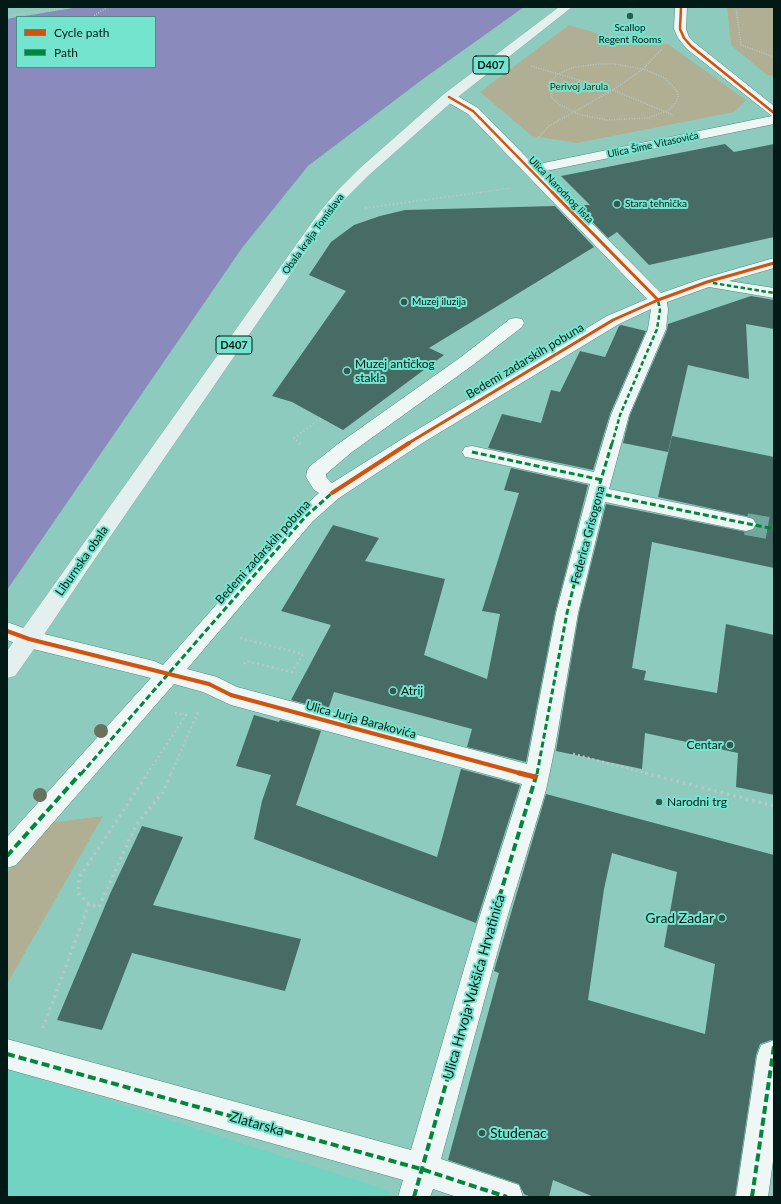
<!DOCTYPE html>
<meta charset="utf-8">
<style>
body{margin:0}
#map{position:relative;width:781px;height:1204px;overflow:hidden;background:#8dcbbf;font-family:Lato,sans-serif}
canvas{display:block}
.frame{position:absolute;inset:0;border:8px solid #021a15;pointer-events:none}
.legend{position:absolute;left:16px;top:16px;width:140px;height:52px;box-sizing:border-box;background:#74e4ce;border:1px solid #469384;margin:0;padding:5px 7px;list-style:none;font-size:12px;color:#021a15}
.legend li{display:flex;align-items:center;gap:8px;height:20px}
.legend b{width:20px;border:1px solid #469384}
</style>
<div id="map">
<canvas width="781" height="1204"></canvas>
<div class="frame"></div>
<ul class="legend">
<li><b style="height:5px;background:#d1530d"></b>Cycle path</li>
<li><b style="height:5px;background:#00873e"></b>Path</li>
</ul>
</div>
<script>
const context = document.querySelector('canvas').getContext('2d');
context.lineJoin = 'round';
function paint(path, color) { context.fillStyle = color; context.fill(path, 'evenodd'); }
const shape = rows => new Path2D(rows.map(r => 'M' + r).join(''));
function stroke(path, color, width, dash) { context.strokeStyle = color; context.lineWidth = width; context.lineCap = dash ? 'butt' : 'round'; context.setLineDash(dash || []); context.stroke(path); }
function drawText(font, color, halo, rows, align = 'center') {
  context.font = font + ' Lato,sans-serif'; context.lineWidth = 4; context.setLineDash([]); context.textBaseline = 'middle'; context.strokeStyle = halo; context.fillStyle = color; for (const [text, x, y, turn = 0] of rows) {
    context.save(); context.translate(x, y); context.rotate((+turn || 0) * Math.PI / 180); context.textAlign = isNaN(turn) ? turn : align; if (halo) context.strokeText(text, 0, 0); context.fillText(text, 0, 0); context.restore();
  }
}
const built = shape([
 [7,1068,390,1191,388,1197,7,1197]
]);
const green = shape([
 [727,7,774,7,774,76,767,75,731,45],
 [569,25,616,39,668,44,746,100,734,112,577,143,532,136,480,92],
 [103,816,7,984,7,873,49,823]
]);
const water = shape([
 [79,7,524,7,423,79,308,166,242,248,7,590,7,19,17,17,17,67,155,67,155,17,19,17]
]);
const building = shape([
 [725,144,734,152,774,144,774,237,649,265,617,232,608,238,576,205,590,205,561,176],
 [555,206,594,247,429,348,444,355,343,430,292,402,272,396,346,291,309,275,331,242,354,225,380,216,405,210],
 [751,296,774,300,774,329,746,324,749,379,688,365,668,452,623,443,630,415,667,330,668,324],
 [621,325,646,331,610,414,593,470,488,448,502,414,541,423,551,390,560,392,580,351,605,357,619,326],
 [672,436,774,457,774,568,652,542,632,668,646,671,644,680,717,693,726,624,774,635,774,795,736,787,738,753,645,733,642,769,556,751,579,613,606,504,746,532,753,530,757,525,754,518,746,516,658,497],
 [511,468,588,485,555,613,526,762,467,747,472,729,334,692,328,710,291,700,331,625,281,611,333,525,379,538,365,561,445,579,424,655,487,679,500,614,482,611,519,493,504,490],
 [254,715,279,722,280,720,321,731,296,805,437,857,461,769,520,785,476,923,254,839,262,801,271,775,236,766],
 [546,794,774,855,774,1040,771,1040,760,1044,756,1055,735,1197,594,1197,553,1180,549,1197,531,1197,524,1194,519,1184,448,1160,499,973,494,971],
 [612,853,677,872,664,947,715,964,705,1034,588,1000,604,889],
 [142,826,183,837,153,905,301,939,285,991,132,953,102,1030,57,1020,110,894]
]);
const minorTunnel = shape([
 [746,524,774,529]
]);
const pathFar3 = shape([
 [736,7,741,45,774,57],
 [7,16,67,7],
 [92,17,108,7],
 [600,64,615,64,643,69,665,78,677,91,678,97,675,104,669,110,648,118,606,120,578,114,559,104,552,98,549,86,551,81,558,74,574,67,600,64],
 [531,66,613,90,673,115],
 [537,139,549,126,613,90,643,69,662,49],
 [476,193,511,188]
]);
const pathFar2 = shape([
 [365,208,483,192],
 [300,444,294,438,321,418]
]);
const pathFar1 = shape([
 [299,443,302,447],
 [240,638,303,654,292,672,246,661,243,667],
 [573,754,649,774],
 [147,774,186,715,175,713],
 [171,774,198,712]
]);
const path = shape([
 [645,773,774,806],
 [89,904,78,893,79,878,148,773],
 [43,1028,89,904,99,907,136,825,163,792,171,773]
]);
const minor = shape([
 [675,7,687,7,686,29,689,37,695,43,774,106,774,124,541,172,661,293,701,279,774,258,774,268,729,281,774,288,774,298,709,287,667,302,668,310,666,329,629,415,609,489,746,517,753,519,756,524,753,529,746,531,605,502,578,613,555,747,546,790,504,928,441,1159,519,1185,523,1197,457,1197,433,1189,430,1197,398,1197,403,1180,7,1069,7,1039,411,1150,476,928,522,784,231,705,203,692,174,684,16,865,7,868,7,837,151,678,29,648,7,640,7,622,32,631,154,661,163,665,299,511,319,493,314,490,306,477,307,471,310,466,338,444,461,357,510,319,516,318,522,319,524,323,522,327,473,365,352,452,326,474,326,477,332,483,410,434,607,316,647,299,468,114,444,100,443,97,444,94,454,94,478,108,534,165,772,116,687,49,678,38,674,29,675,7],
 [651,309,648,329,611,415,594,472,472,446,465,447,462,452,465,457,472,458,590,484,556,613,527,764,237,687,217,677,187,669,313,521,339,498,424,442,619,324,651,309],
 [772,1041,774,1042,774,1154,768,1197,736,1197,757,1056,761,1045,772,1041]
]);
const major = shape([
 [559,7,572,7,454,100,369,175,347,197,328,220,90,566,37,645,15,676,7,678,7,651,318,214,337,191,359,169,444,94,559,7]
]);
const quietFar2 = shape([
 [713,283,774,293],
 [612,444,620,415,657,329,660,310,658,300]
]);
const quietFar1 = shape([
 [472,452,602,480],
 [597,493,774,529],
 [81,774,306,516,332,493],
 [537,774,567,613,597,493,612,443]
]);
const quiet = shape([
 [7,856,81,773],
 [7,1054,421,1169,507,1197],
 [414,1197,490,928,537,773],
 [752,1197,774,1046]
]);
const cyclewayFar3 = shape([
 [681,7,680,29,684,38,691,46,774,113],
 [449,97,473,111,553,193]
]);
const cyclewayFar2 = shape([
 [552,192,658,300],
 [407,444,613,320,658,300,707,282,774,263]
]);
const cyclewayFar1 = shape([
 [332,493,409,443],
 [7,631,29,639,209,684,231,695,523,774]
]);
const cycleway = shape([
 [519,773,535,777]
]);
const trees = [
 [101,731],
 [40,795]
];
const markers = [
 [630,16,4,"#335850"],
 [617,204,4,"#335850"],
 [404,302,4,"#335850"],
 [347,371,4,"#335850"],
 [393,691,4,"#335850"],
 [730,745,4,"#335850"],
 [659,802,4,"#335850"],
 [722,918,4,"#335850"],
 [482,1133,4,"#335850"]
];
const farPoinames = [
 ["Scallop",630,28,"center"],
 ["Regent Rooms",630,40,"center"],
 ["Stara tehnička",625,204],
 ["Muzej iluzija",412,302]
];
const farParknames = [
 ["Perivoj Jarula",579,87]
];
const farStreetnames = [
 ["Ulica Šime Vitasovića",653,145,-12],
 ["Ulica Narodnog lista",561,190,46],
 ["Obala kralja Tomislava",313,234,-54]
];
const shields = [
 [491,65,36],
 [234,345,36]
];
const shieldNames = [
 ["D407",491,65],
 ["D407",234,345]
];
const streetNames = [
 ["Bedemi zadarskih pobuna",525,361,-31],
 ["Federica Grisogona",588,535,-75],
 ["Bedemi zadarskih pobuna",263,552,-48],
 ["Liburnska obala",82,561,-55],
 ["Ulica Jurja Barakovića",361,720,15]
];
const poiNames = [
 ["Muzej antičkog",355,364],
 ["stakla",355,378],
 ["Atrij",401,691],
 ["Centar",722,745,"right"],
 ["Narodni trg",667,802]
];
const nearPoinames = [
 ["Grad Zadar",714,918],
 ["Studenac",490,1133,"left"]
];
const nearStreetnames = [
 ["Ulica Hrvoja Vukšića Hrvatinića",474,987,-74],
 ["Zlatarska",257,1124,16]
];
paint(built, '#71d3c1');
paint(green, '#b0af93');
paint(water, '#8b8abd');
paint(building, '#476b65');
stroke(minorTunnel, '#71a89d', 22, [22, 11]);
stroke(minor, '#53847b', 1);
stroke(major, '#8aacaa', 1);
stroke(pathFar3, '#b8c9c6', 1.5, [1, 1.5]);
stroke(pathFar2, '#b8c9c6', 2, [1.5, 2.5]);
stroke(pathFar1, '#b8c9c6', 2.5, [2, 3]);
stroke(path, '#b8c9c6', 3.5, [2.5, 4]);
paint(minor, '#eef7f5');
paint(major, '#e3f0ef');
stroke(quietFar2, '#00873e', 2.5, [4.5, 2.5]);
stroke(quietFar1, '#00873e', 3, [6, 3]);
stroke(quiet, '#00873e', 4, [8, 4]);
stroke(cyclewayFar3, '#d1530d', 2.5);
stroke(cyclewayFar2, '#d1530d', 3);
stroke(cyclewayFar1, '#d1530d', 4);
stroke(cycleway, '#d1530d', 5);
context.fillStyle = '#68725f';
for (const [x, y] of trees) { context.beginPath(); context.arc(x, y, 7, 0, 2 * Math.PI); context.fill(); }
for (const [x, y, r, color] of markers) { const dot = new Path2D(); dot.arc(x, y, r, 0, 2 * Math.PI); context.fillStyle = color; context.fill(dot); stroke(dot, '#74e4ce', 1.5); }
drawText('10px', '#021a15', '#74e4ce', farPoinames, 'left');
drawText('10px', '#492a10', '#74e4ce', farParknames);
drawText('10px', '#021a15', '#74e4ce', farStreetnames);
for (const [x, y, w] of shields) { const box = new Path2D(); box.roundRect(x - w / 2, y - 9, w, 18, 3); context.fillStyle = '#74e4ce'; context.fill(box); stroke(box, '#021a15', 1); }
drawText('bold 11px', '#021a15', null, shieldNames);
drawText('12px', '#021a15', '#74e4ce', streetNames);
drawText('12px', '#021a15', '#74e4ce', poiNames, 'left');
drawText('14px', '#021a15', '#74e4ce', nearPoinames, 'right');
drawText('14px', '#021a15', '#74e4ce', nearStreetnames);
</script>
